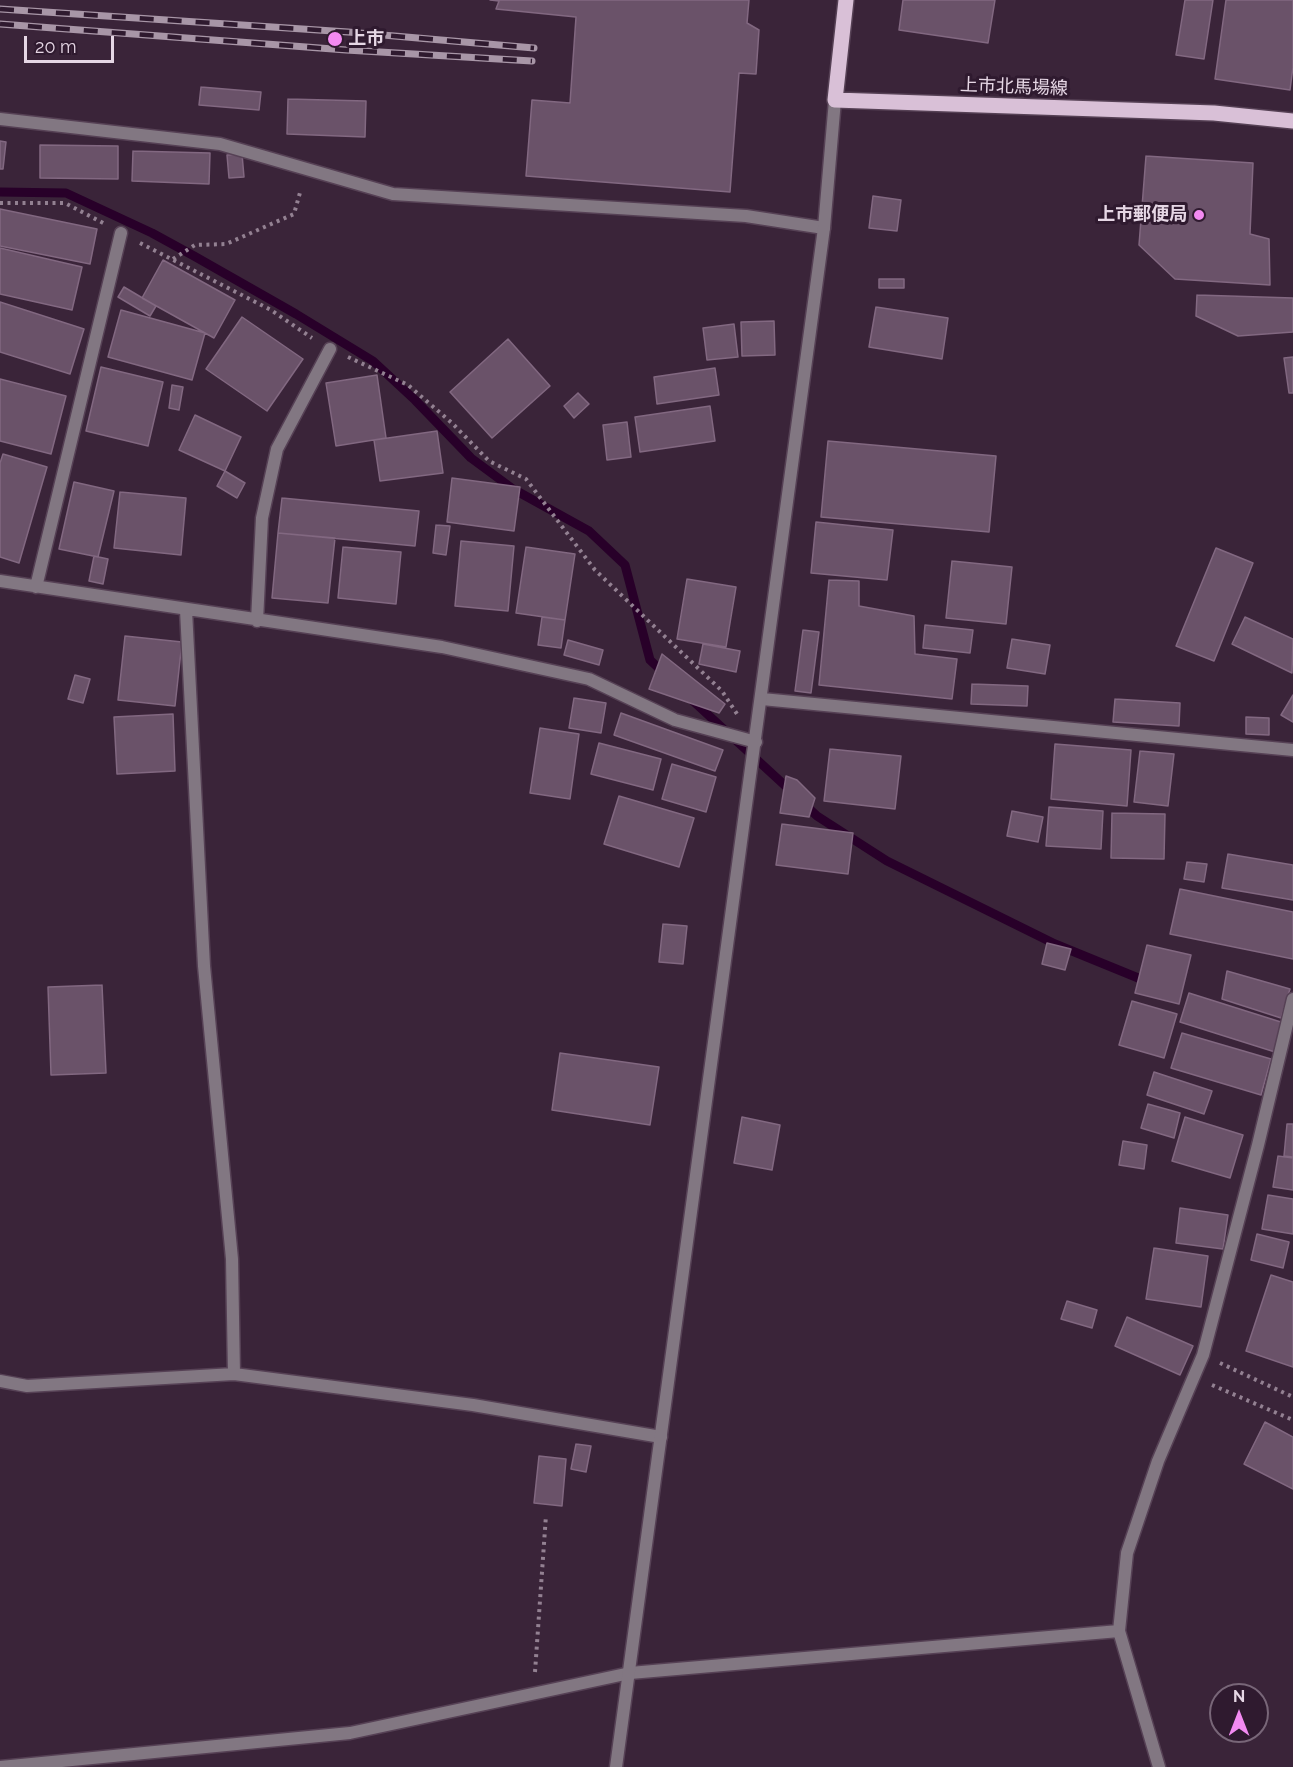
<!DOCTYPE html>
<meta charset="utf-8">
<style>
body{margin:0}
#map{position:relative;width:1293px;height:1767px;overflow:hidden;background:#3a2439;font-family:Raleway,sans-serif}
canvas{display:block}
.north{position:absolute;left:1209px;top:1683px;width:60px;height:60px;box-sizing:border-box;background:#2f1a2f;border:2px solid #786678;border-radius:50%;rotate:0deg;font-size:16px;font-weight:700;line-height:24px;text-align:center;color:#e6d7e5}
.north::after{content:'';display:block;margin:auto;width:21px;height:27px;background:#f38af1;clip-path:polygon(50% 0,100% 100%,50% 72%,0 100%)}
.scale{position:absolute;left:24px;top:36px;width:90px;height:27px;box-sizing:border-box;border:3px solid #e6d7e5;border-top:0;padding-left:8px;font-size:18px;line-height:21px;white-space:nowrap;color:#e6d7e5;-webkit-text-stroke:4px #2f1a2f;paint-order:stroke}
</style>
<div id="map">
<canvas width="1293" height="1767"></canvas>
<div class="north">N</div>
<div class="scale">20 m</div>
</div>
<script>
const context = document.querySelector('canvas').getContext('2d');
context.lineJoin = 'round';
const shape = rows => new Path2D(rows.map(r => 'M' + r).join(''));
function stroke(path, color, width, dash) { context.strokeStyle = color; context.lineWidth = width; context.lineCap = dash ? 'butt' : 'round'; context.setLineDash(dash || []); context.stroke(path); }
function paint(path, color) { context.fillStyle = color; context.fill(path, 'evenodd'); }
function drawText(font, color, halo, rows, align = 'center') {
  context.font = font + ' Raleway,"Noto Sans JP",sans-serif'; context.lineWidth = 6; context.setLineDash([]); context.textBaseline = 'middle'; context.strokeStyle = halo; context.fillStyle = color; for (const [text, x, y, turn = 0] of rows) {
    context.save(); context.translate(x, y); context.rotate((+turn || 0) * Math.PI / 180); context.textAlign = isNaN(turn) ? turn : align; if (halo) context.strokeText(text, 0, 0); context.fillText(text, 0, 0); context.restore();
  }
}
const stream = shape([
 [0,192,66,193,152,233,194,256,296,314,373,361,415,400,471,458,513,489,589,531,625,565,650,660,665,674],
 [692,700,792,792],
 [802,802,817,816,887,861,1055,944,1148,982]
]);
const building = shape([
 [490,0,749,0,747,23,759,30,756,74,739,73,730,192,526,176,532,100,570,103,576,17,496,9,499,1,490,0],
 [903,0,995,0,988,43,899,30,903,0],
 [1185,0,1213,0,1204,59,1176,55,1185,0],
 [1226,0,1293,0,1293,67,1290,90,1215,79,1226,0],
 [201,87,261,92,259,110,199,105,201,87],
 [288,99,366,101,365,137,287,134,288,99],
 [0,141,6,142,3,169,0,169,0,141],
 [40,145,118,146,118,179,40,178,40,145],
 [133,151,210,153,209,184,132,181,133,151],
 [242,154,244,177,229,178,227,155,242,154],
 [1146,156,1253,163,1250,234,1269,239,1270,285,1175,279,1139,245,1146,156],
 [873,196,901,200,897,231,869,228,873,196],
 [0,209,97,229,90,264,0,246,0,209],
 [0,248,82,267,72,310,0,294,0,248],
 [163,260,235,300,214,338,142,298,163,260],
 [879,279,904,279,904,288,879,288,879,279],
 [124,287,156,306,150,316,118,297,124,287],
 [1197,295,1293,298,1293,332,1238,336,1196,316,1197,295],
 [0,302,84,329,70,374,0,352,0,302],
 [876,307,948,318,942,359,869,347,876,307],
 [121,310,205,333,192,380,108,357,121,310],
 [242,317,303,359,267,411,206,369,242,317],
 [774,321,775,355,742,356,741,322,774,321],
 [734,324,738,357,707,360,703,328,734,324],
 [508,339,550,386,492,438,450,392,508,339],
 [1293,357,1293,393,1289,393,1284,358,1293,357],
 [101,367,163,382,148,446,86,431,101,367],
 [715,368,719,395,657,404,654,377,715,368],
 [377,375,386,438,336,446,326,383,377,375],
 [0,379,66,396,51,454,0,441,0,379],
 [172,385,183,387,179,410,169,408,172,385],
 [578,393,589,404,574,418,564,406,578,393],
 [710,406,715,441,640,452,635,417,710,406],
 [195,415,241,437,225,471,179,450,195,415],
 [627,422,631,457,607,460,603,425,627,422],
 [437,431,443,473,380,481,374,440,437,431],
 [828,441,996,456,989,532,821,517,828,441],
 [3,454,47,467,19,563,0,557,0,463,3,454],
 [225,471,245,483,237,498,217,486,225,471],
 [452,478,520,487,514,531,447,522,452,478],
 [74,482,114,491,98,557,59,549,74,482],
 [120,492,186,498,181,555,114,548,120,492],
 [282,498,419,511,415,546,278,533,282,498],
 [816,522,893,530,887,580,811,573,816,522],
 [436,525,450,526,446,555,433,553,436,525],
 [278,533,335,538,328,603,272,598,278,533],
 [461,541,514,546,508,611,455,606,461,541],
 [343,547,401,552,396,604,338,598,343,547],
 [526,547,575,554,565,620,516,613,526,547],
 [1216,548,1253,563,1214,661,1176,646,1216,548],
 [94,556,108,559,103,584,89,581,94,556],
 [952,561,1012,567,1006,624,946,618,952,561],
 [687,579,736,587,726,647,677,639,687,579],
 [829,580,859,581,859,606,914,616,915,654,957,659,952,699,819,685,829,580],
 [542,617,565,620,561,648,538,645,542,617],
 [1245,617,1293,639,1292,673,1232,644,1245,617],
 [925,625,973,630,970,653,923,648,925,625],
 [803,630,819,632,811,693,795,691,803,630],
 [125,636,182,642,175,706,118,700,125,636],
 [1012,639,1050,645,1045,674,1007,668,1012,639],
 [568,640,603,650,599,665,564,655,568,640],
 [703,644,740,651,736,672,699,664,703,644],
 [662,654,725,704,719,713,649,689,662,654],
 [75,675,90,679,83,703,68,699,75,675],
 [972,684,1028,686,1027,706,971,704,972,684],
 [1293,695,1293,722,1281,715,1293,695],
 [574,698,606,703,601,733,569,728,574,698],
 [1115,699,1180,703,1179,726,1113,722,1115,699],
 [621,713,723,750,715,771,614,735,621,713],
 [173,714,175,771,117,774,114,717,173,714],
 [1246,717,1269,718,1269,735,1246,734,1246,717],
 [540,728,579,734,570,799,530,793,540,728],
 [599,743,661,759,653,790,591,774,599,743],
 [1055,744,1131,750,1127,806,1051,799,1055,744],
 [830,749,901,756,895,809,824,801,830,749],
 [1140,751,1174,754,1168,806,1134,802,1140,751],
 [672,764,716,777,706,812,662,799,672,764],
 [786,776,797,780,815,798,809,817,780,813,786,776],
 [619,796,694,818,679,867,604,844,619,796],
 [1049,807,1103,811,1101,849,1046,846,1049,807],
 [1012,811,1043,817,1038,842,1007,836,1012,811],
 [1112,813,1165,814,1164,859,1111,858,1112,813],
 [782,824,853,833,848,874,776,865,782,824],
 [1228,854,1293,865,1293,900,1222,888,1228,854],
 [1187,862,1207,864,1204,882,1184,879,1187,862],
 [1180,889,1293,912,1293,959,1170,934,1180,889],
 [663,924,687,926,683,964,659,962,663,924],
 [1047,943,1071,949,1065,970,1042,964,1047,943],
 [1147,945,1191,955,1179,1004,1135,993,1147,945],
 [1227,971,1290,989,1281,1018,1222,999,1227,971],
 [102,985,106,1073,51,1075,48,987,102,985],
 [1189,993,1284,1023,1275,1052,1180,1022,1189,993],
 [1132,1001,1177,1014,1164,1058,1119,1045,1132,1001],
 [1182,1033,1271,1059,1261,1095,1171,1068,1182,1033],
 [560,1053,659,1067,650,1125,552,1110,560,1053],
 [1154,1072,1212,1091,1204,1114,1147,1095,1154,1072],
 [1148,1104,1180,1113,1174,1138,1141,1128,1148,1104],
 [742,1117,780,1125,772,1170,734,1163,742,1117],
 [1185,1117,1243,1135,1230,1178,1172,1161,1185,1117],
 [1287,1124,1293,1124,1293,1157,1284,1156,1287,1124],
 [1123,1141,1147,1145,1144,1169,1119,1165,1123,1141],
 [1278,1156,1293,1158,1293,1190,1273,1187,1278,1156],
 [1268,1195,1293,1199,1293,1234,1262,1229,1268,1195],
 [1180,1208,1228,1215,1223,1249,1176,1243,1180,1208],
 [1257,1234,1289,1242,1283,1268,1251,1260,1257,1234],
 [1154,1248,1208,1256,1201,1307,1146,1299,1154,1248],
 [1271,1275,1293,1282,1293,1367,1246,1351,1271,1275],
 [1067,1301,1097,1310,1092,1328,1061,1319,1067,1301],
 [1127,1317,1193,1346,1180,1375,1115,1346,1127,1317],
 [1265,1422,1293,1437,1293,1489,1244,1464,1265,1422],
 [576,1444,591,1446,586,1472,571,1469,576,1444],
 [539,1456,566,1459,562,1506,534,1503,539,1456]
]);
const path = shape([
 [0,203,65,203,105,224],
 [140,243,271,310,312,338],
 [173,259,195,245,226,244,294,214,301,189],
 [348,357,408,385,452,423,489,461,526,479,595,570,722,691,737,714],
 [1220,1363,1293,1397],
 [1212,1385,1293,1420],
 [535,1672,546,1515]
]);
const minor = shape([
 [0,119,220,144,393,194,746,216,824,228],
 [0,581,442,647,589,679,675,720,756,742],
 [36,587,121,233],
 [186,610,204,966,232,1259,234,1374],
 [257,621,262,518,277,449,330,349],
 [762,699,1293,750],
 [0,1381,27,1386,234,1374,473,1405,661,1437],
 [0,1767,350,1733,630,1673,1119,1631],
 [1159,1767,1119,1631,1127,1553,1158,1461,1203,1355,1258,1145,1293,999]
]);
const tertiary = shape([
 [616,1767,824,228,835,100]
]);
const primary = shape([
 [846,0,835,100,1214,113,1293,121]
]);
const rail = shape([
 [0,9,348,32,534,48],
 [0,24,346,50,532,61]
]);
const markers = [
 [335,39,8,"#f38af1"],
 [1199,215,6,"#f38af1"]
];
const poiNames = [
 ["上市",348,39],
 ["上市郵便局",1187,215,"right"]
];
const streetNames = [
 ["上市北馬場線",1014,87,2]
];
stroke(stream, '#280029', 9);
paint(building, '#6a5269');
stroke(building, '#826881', 1.5);
stroke(minor, '#564155', 15);
stroke(tertiary, '#564155', 15);
stroke(primary, '#564155', 18);
stroke(path, '#938192', 4, [3, 4.5]);
stroke(minor, '#827782', 12);
stroke(tertiary, '#827782', 12);
stroke(primary, '#d9c0d7', 15);
stroke(rail, '#a896a7', 7);
stroke(rail, '#2f1a2f', 4.5, [14]);
for (const [x, y, r, color] of markers) { const dot = new Path2D(); dot.arc(x, y, r, 0, 2 * Math.PI); context.fillStyle = color; context.fill(dot); stroke(dot, '#2f1a2f', 2); }
drawText('bold 18px', '#e6d7e5', '#2f1a2f', poiNames, 'left');
drawText('18px', '#e6d7e5', '#2f1a2f', streetNames);
</script>
